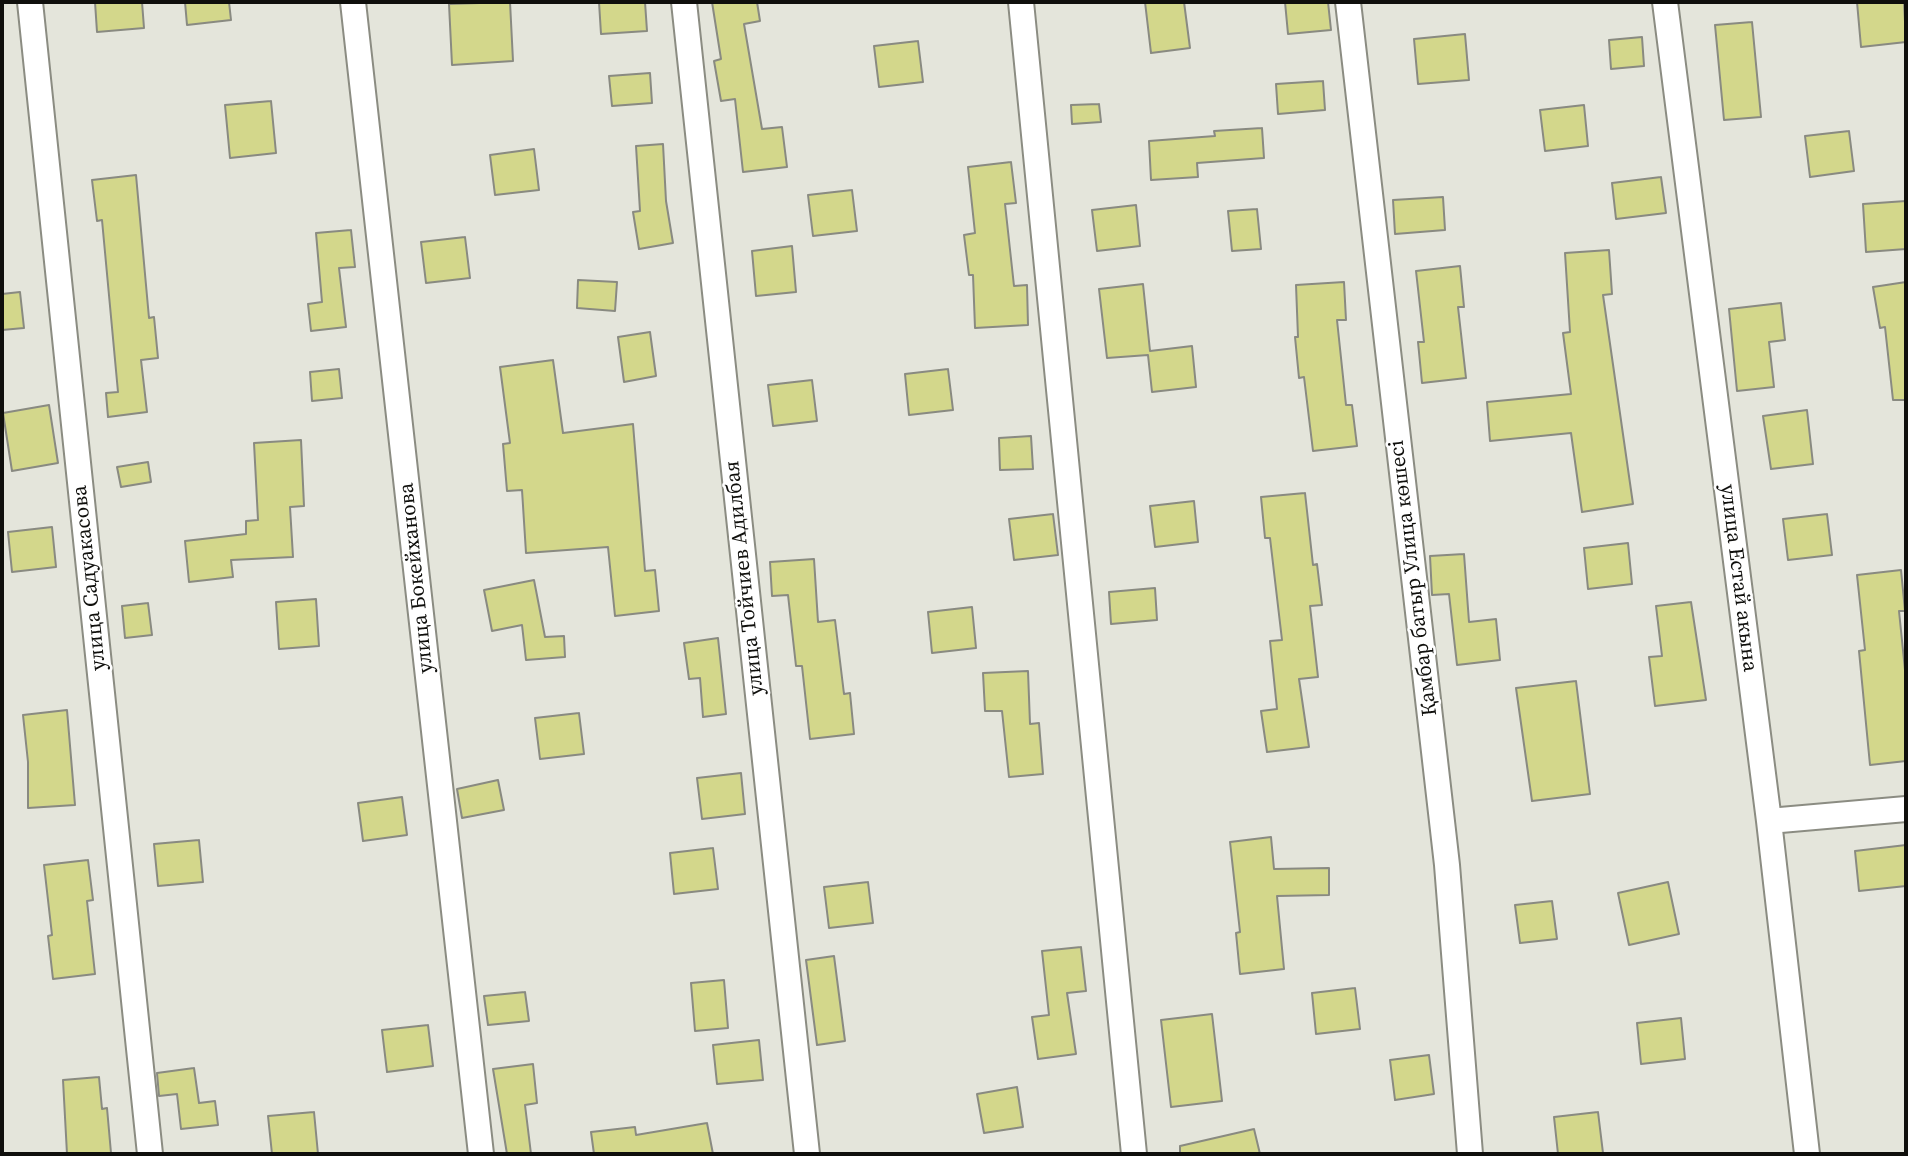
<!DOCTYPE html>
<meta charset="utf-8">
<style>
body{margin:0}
#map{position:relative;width:1908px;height:1156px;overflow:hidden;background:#e4e5db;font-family:"Source Serif 4",serif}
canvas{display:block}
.frame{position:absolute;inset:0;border:4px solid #0f0f0c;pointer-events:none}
</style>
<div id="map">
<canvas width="1908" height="1156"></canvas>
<div class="frame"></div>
</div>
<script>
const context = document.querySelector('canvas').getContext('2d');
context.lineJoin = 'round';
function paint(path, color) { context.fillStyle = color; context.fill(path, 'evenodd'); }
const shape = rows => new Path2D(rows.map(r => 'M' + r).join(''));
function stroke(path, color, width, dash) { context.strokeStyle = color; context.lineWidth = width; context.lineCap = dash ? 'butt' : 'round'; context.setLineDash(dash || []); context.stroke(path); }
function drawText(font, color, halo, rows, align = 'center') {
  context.font = font + ' "Source Serif 4",serif'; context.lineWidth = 5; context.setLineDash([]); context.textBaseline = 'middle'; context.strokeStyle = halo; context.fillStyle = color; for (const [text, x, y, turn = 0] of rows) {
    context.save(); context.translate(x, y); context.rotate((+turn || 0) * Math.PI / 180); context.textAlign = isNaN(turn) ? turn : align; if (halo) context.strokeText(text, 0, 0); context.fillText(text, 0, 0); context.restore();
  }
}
const building = shape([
 [95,2,142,2,144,28,97,32,95,2],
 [185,2,229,2,231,20,187,25,185,2],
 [510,2,513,61,452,65,449,4,510,2],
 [599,2,645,2,647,31,601,34,599,2],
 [712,2,757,2,760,21,744,24,762,129,782,127,787,167,743,172,735,99,721,101,714,61,721,59,712,2],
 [1145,2,1184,2,1190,48,1151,53,1145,2],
 [1285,2,1328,2,1331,30,1288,34,1285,2],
 [1857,2,1904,2,1906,42,1861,47,1857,2],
 [1752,22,1761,117,1724,120,1715,25,1752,22],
 [1465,34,1469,80,1418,84,1414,39,1465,34],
 [1642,37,1644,66,1611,69,1609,40,1642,37],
 [918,41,923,82,879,87,874,46,918,41],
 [650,73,652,103,612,106,609,76,650,73],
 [1323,81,1325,110,1278,114,1276,84,1323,81],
 [271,101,276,153,230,158,225,105,271,101],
 [1099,104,1101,122,1072,124,1071,105,1099,104],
 [1584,105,1588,146,1545,151,1540,110,1584,105],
 [1262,128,1264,158,1197,163,1198,177,1151,180,1149,141,1215,136,1214,131,1262,128],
 [1849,131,1854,171,1810,177,1805,136,1849,131],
 [663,144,666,201,673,243,639,249,633,212,640,211,636,146,663,144],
 [534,149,539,190,495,195,490,155,534,149],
 [1011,162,1016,203,1005,204,1014,286,1027,285,1028,325,975,328,973,275,969,275,964,235,975,233,968,167,1011,162],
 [136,175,149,318,154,317,158,358,141,360,147,412,108,417,106,393,118,392,102,220,97,221,92,180,136,175],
 [1661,177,1666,213,1616,219,1612,183,1661,177],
 [852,190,857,231,813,236,808,195,852,190],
 [1443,197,1445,230,1395,234,1393,200,1443,197],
 [1906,201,1906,249,1866,252,1863,204,1906,201],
 [1136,205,1140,246,1097,251,1092,210,1136,205],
 [1257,209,1261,249,1232,251,1228,211,1257,209],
 [351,230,355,267,339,268,346,327,311,331,308,304,322,302,316,233,351,230],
 [465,237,470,278,426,283,421,242,465,237],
 [792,246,796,292,756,296,752,251,792,246],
 [1609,250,1612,294,1603,295,1633,504,1582,512,1571,433,1490,441,1487,402,1571,394,1563,333,1570,332,1565,253,1609,250],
 [1460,266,1464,307,1458,307,1466,378,1422,383,1418,342,1424,342,1416,271,1460,266],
 [578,280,617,282,615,311,577,308,578,280],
 [1344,282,1346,320,1337,320,1346,405,1352,405,1357,446,1313,451,1304,377,1299,378,1295,337,1298,337,1296,285,1344,282],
 [1906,282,1906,400,1893,400,1885,327,1880,328,1873,287,1906,282],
 [1143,284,1150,351,1192,346,1196,387,1152,392,1148,355,1107,358,1099,289,1143,284],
 [20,292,24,328,2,330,2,294,20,292],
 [1781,303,1785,340,1769,342,1774,387,1737,391,1729,309,1781,303],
 [650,332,656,376,624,382,618,337,650,332],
 [553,360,563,433,633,424,645,571,655,570,659,611,615,616,608,547,526,553,522,490,507,491,503,444,510,443,500,367,553,360],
 [339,369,342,398,312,401,310,372,339,369],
 [948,369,953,410,909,415,905,374,948,369],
 [812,380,817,421,773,426,768,385,812,380],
 [49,405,58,463,12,471,3,413,49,405],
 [1807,410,1813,464,1771,469,1763,416,1807,410],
 [1031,436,1033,469,1000,470,999,438,1031,436],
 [301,440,304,506,290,507,293,557,231,560,233,577,189,582,185,541,246,534,246,521,258,520,254,443,301,440],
 [148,462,151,482,121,487,117,467,148,462],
 [1305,493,1313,565,1317,564,1322,605,1310,606,1318,677,1299,679,1309,747,1267,752,1261,711,1277,709,1270,641,1282,640,1270,538,1265,538,1261,497,1305,493],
 [1194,501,1198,542,1155,547,1150,506,1194,501],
 [1053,514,1058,555,1014,560,1009,519,1053,514],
 [1827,514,1832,555,1788,560,1783,519,1827,514],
 [52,527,56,567,12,572,8,532,52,527],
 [1628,543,1632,584,1588,589,1584,548,1628,543],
 [1464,554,1469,622,1496,619,1500,660,1457,665,1449,594,1432,595,1430,556,1464,554],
 [814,559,818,622,835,620,844,694,850,693,854,734,810,739,802,666,796,666,788,595,772,596,770,562,814,559],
 [1901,570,1905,611,1899,611,1906,680,1906,761,1870,765,1859,651,1865,650,1857,575,1901,570],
 [534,580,545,637,564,636,565,657,526,660,522,625,492,631,484,590,534,580],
 [1155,588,1157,620,1111,624,1109,592,1155,588],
 [316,599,319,646,279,649,276,602,316,599],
 [1691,602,1706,700,1655,706,1649,657,1662,656,1656,606,1691,602],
 [148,603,152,635,125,638,122,606,148,603],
 [972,607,976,648,932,653,928,612,972,607],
 [718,638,726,714,703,717,700,678,689,679,684,643,718,638],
 [1028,671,1030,724,1039,723,1043,774,1009,777,1002,711,985,711,983,673,1028,671],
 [1576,681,1590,794,1532,801,1516,688,1576,681],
 [67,710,75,805,28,808,28,762,23,715,67,710],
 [579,713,584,754,540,759,535,718,579,713],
 [741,773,745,814,702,819,697,778,741,773],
 [498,780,504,810,462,818,457,789,498,780],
 [402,797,407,835,363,841,358,803,402,797],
 [1271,837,1274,869,1329,868,1329,895,1277,896,1284,969,1240,974,1236,933,1240,932,1230,842,1271,837],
 [199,840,203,882,158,886,154,844,199,840],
 [1906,845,1906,886,1859,891,1855,851,1906,845],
 [713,848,718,889,674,894,670,853,713,848],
 [88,860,93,900,87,901,95,974,53,979,48,936,52,935,44,865,88,860],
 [868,882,873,923,829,928,824,887,868,882],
 [1668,882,1679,934,1629,945,1618,893,1668,882],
 [1552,901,1557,939,1520,943,1515,905,1552,901],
 [1081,947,1086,991,1067,993,1076,1054,1038,1059,1032,1017,1049,1015,1042,951,1081,947],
 [834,956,845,1041,817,1045,806,960,834,956],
 [724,980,728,1028,695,1031,691,983,724,980],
 [1355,988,1360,1029,1316,1034,1312,993,1355,988],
 [525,992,529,1021,488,1025,484,996,525,992],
 [1212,1014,1222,1101,1171,1107,1161,1020,1212,1014],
 [1681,1018,1685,1059,1641,1064,1637,1023,1681,1018],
 [428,1025,433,1066,387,1072,382,1030,428,1025],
 [759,1040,763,1080,717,1084,713,1045,759,1040],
 [1429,1055,1434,1094,1395,1100,1390,1060,1429,1055],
 [533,1064,537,1103,525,1105,531,1154,507,1154,493,1069,533,1064],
 [194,1068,199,1103,215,1101,218,1125,181,1129,177,1094,159,1096,157,1073,194,1068],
 [99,1077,102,1109,107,1108,111,1153,67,1154,63,1080,99,1077],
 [1017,1087,1023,1127,984,1133,977,1094,1017,1087],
 [314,1112,318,1154,272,1154,268,1116,314,1112],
 [1598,1112,1603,1153,1558,1154,1554,1117,1598,1112],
 [707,1123,713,1154,594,1154,591,1132,635,1127,636,1135,707,1123],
 [1254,1129,1260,1154,1180,1154,1180,1146,1254,1129]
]);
const street = shape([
 [30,2,150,1154],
 [353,2,481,1154],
 [684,2,807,1154],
 [1021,2,1134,1154],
 [1348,2,1447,865,1470,1154],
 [1665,2,1769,821,1807,1154],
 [1769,821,1906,809]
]);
const streetNames = [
 ["улица Садуакасова",90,578,-96],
 ["улица Бокейханова",417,578,-96],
 ["улица Тойчиев Адилбая",745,578,-96],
 ["Қамбар батыр Улица көшесі",1414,578,-97],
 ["улица Естай акына",1738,578,83]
];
paint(building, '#d3d78b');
stroke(building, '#898a81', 2);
stroke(street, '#8b8c82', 28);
stroke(street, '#fff', 24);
drawText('21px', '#0f0f0c', '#fff', streetNames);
</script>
